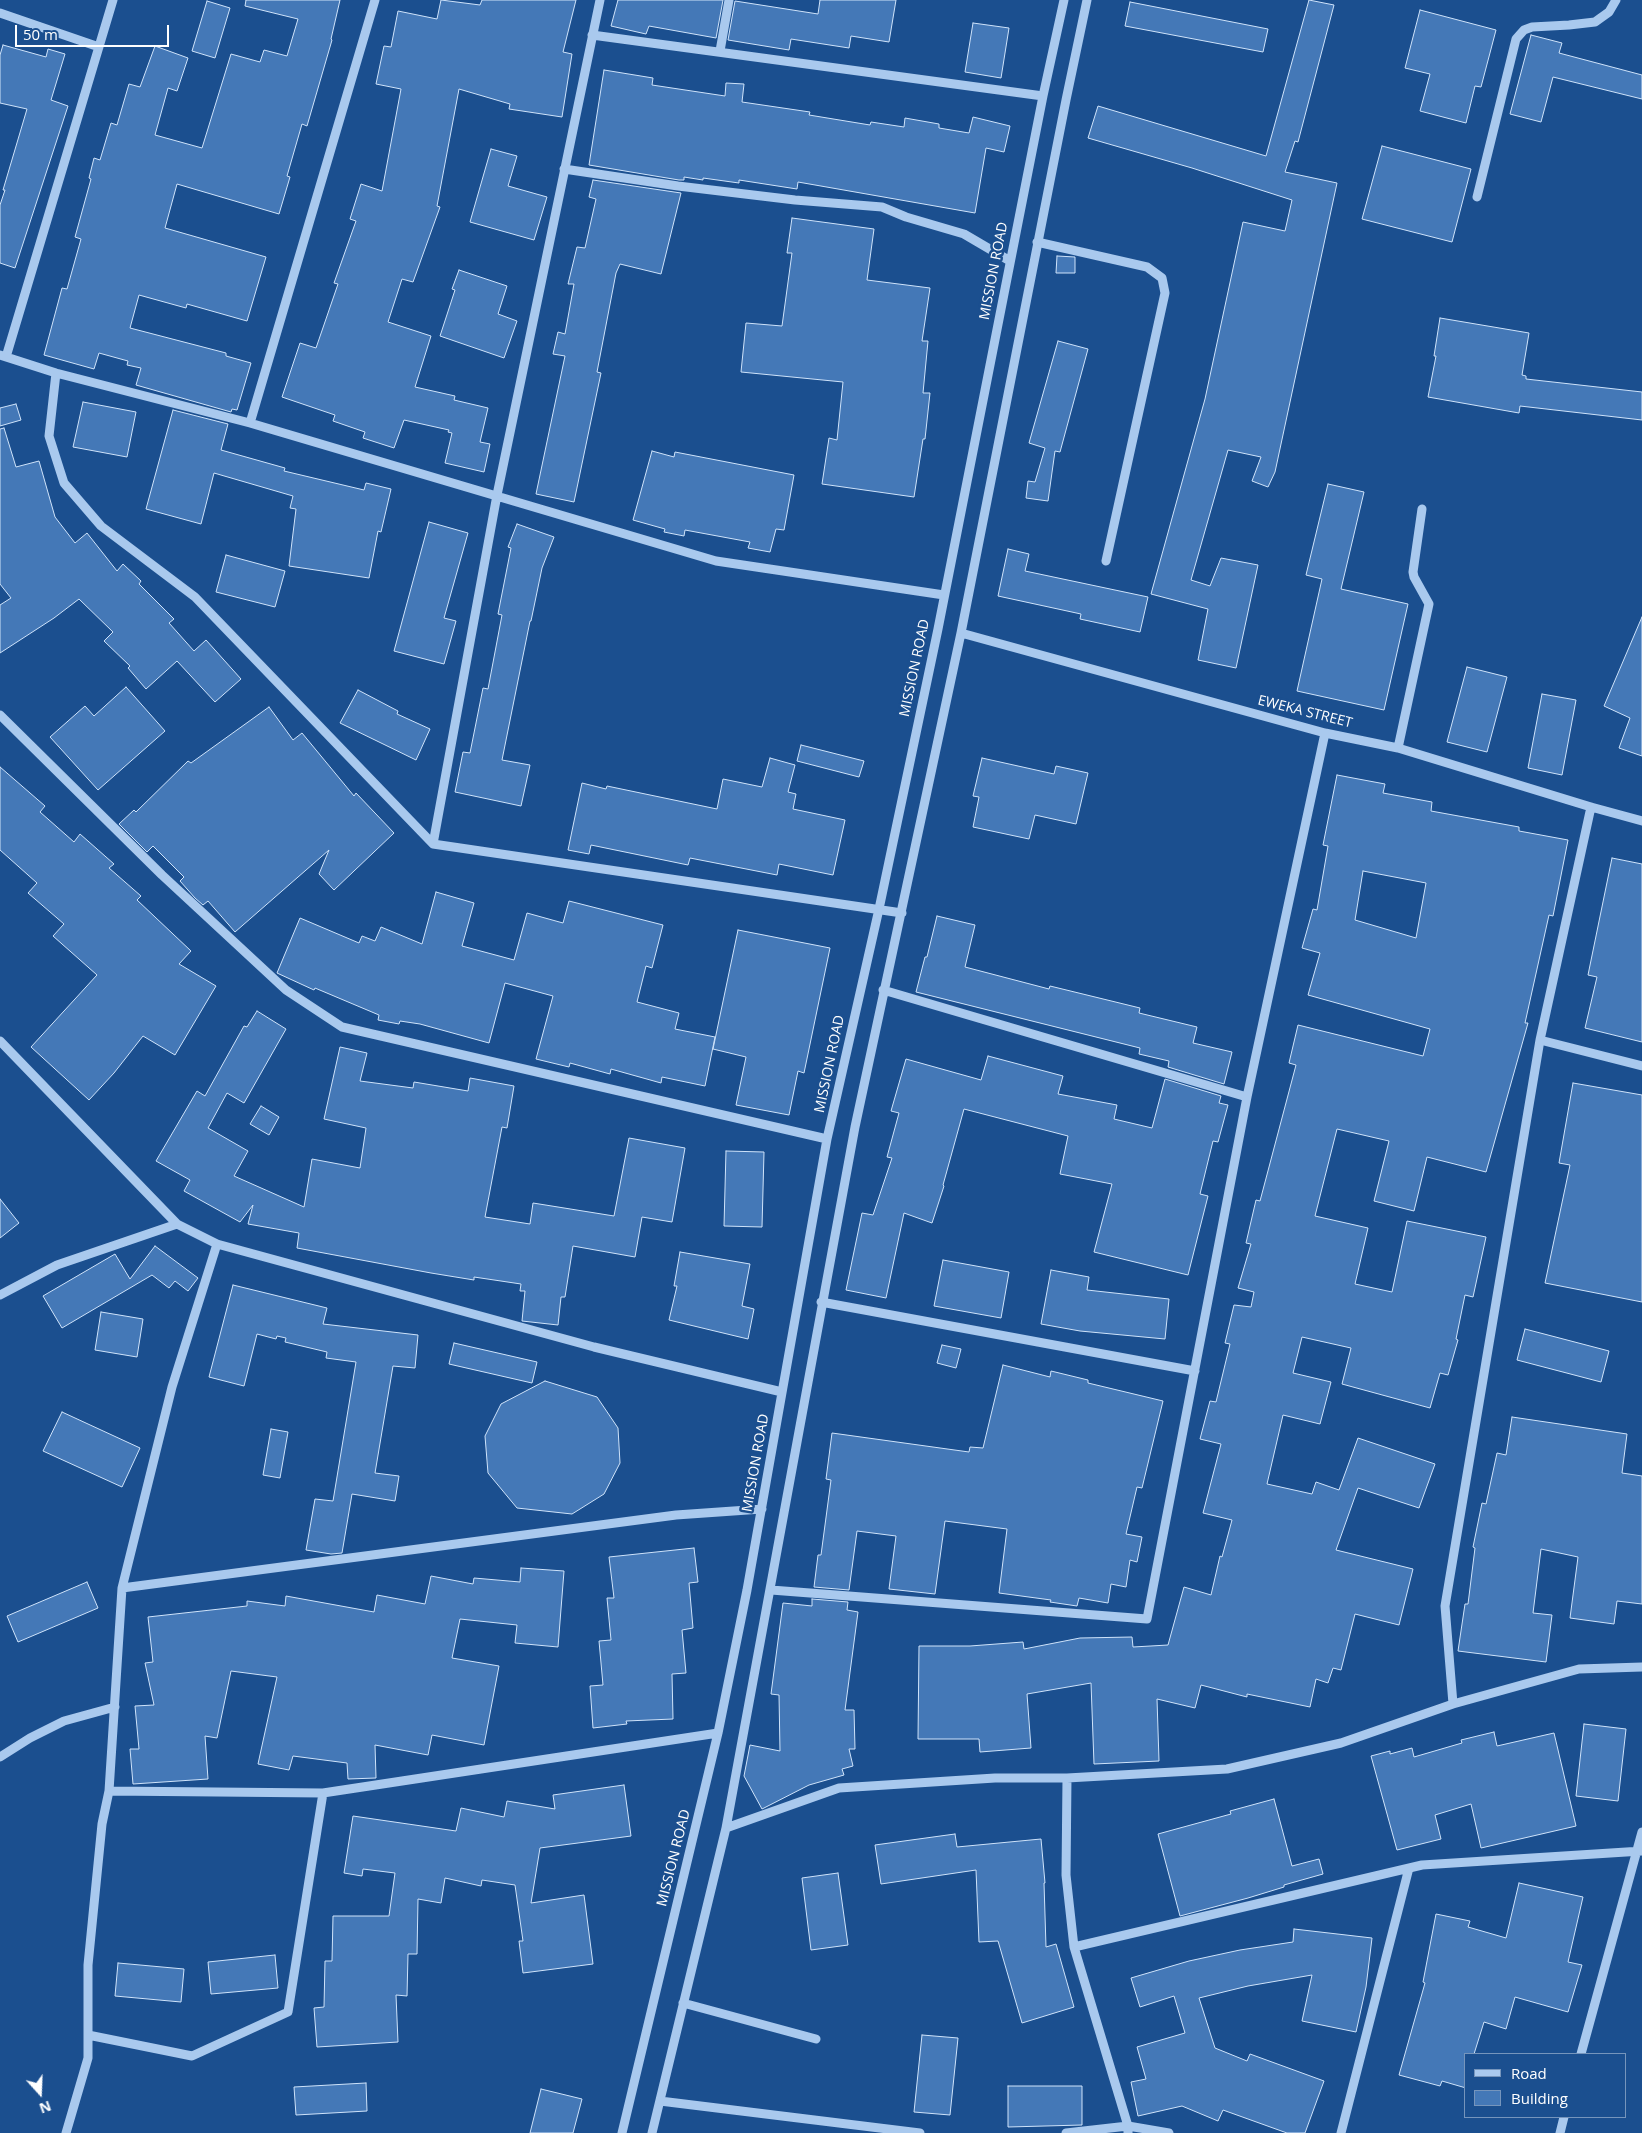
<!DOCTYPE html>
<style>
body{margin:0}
#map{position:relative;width:1642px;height:2133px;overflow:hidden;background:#1b4f8f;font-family:"Open Sans",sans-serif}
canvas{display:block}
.legend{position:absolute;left:1464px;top:2053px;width:162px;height:65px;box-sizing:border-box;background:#1b4f8f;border:1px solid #7695bc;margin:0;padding:6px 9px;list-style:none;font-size:15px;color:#fff}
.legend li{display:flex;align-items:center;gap:10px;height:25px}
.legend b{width:25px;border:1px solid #7695bc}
.north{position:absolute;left:15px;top:2068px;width:50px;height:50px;-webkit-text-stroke:4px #1b4f8f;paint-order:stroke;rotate:160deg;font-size:14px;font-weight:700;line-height:20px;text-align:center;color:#fff}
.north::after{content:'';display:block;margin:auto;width:18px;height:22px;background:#fff;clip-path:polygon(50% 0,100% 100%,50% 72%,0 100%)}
.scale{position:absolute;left:15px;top:25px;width:154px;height:22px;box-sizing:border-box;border:2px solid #fff;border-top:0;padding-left:6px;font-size:15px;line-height:18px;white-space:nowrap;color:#fff;-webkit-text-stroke:4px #1b4f8f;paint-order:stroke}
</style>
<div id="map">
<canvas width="1642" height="2133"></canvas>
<ul class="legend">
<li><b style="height:6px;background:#a9c9ee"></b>Road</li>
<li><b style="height:14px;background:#4478b7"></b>Building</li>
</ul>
<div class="north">N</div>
<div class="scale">50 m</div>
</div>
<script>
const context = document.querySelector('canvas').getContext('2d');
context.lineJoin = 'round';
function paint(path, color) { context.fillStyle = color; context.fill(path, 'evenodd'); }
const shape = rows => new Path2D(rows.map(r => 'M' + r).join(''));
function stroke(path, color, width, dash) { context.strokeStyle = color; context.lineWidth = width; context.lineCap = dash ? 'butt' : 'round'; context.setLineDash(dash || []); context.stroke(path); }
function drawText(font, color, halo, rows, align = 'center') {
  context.font = font + ' "Open Sans",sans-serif'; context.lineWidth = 5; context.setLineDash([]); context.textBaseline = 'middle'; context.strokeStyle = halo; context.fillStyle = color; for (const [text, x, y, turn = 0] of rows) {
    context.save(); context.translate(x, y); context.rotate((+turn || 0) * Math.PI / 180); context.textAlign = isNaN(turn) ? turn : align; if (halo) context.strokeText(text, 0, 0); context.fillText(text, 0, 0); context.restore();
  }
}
const building = shape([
 [246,0,340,0,331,39,332,40,307,126,302,124,287,176,290,177,279,214,177,184,165,228,266,257,247,321,187,304,186,308,139,295,130,328,226,353,226,356,251,363,237,410,232,409,231,412,136,385,141,368,127,365,128,361,99,353,94,369,44,355,62,288,67,289,81,239,75,237,91,179,89,178,94,158,100,160,111,123,117,125,129,84,140,87,155,46,188,58,177,91,168,88,155,135,202,148,231,54,260,62,264,50,287,56,298,19,245,6,246,0],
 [441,0,480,5,482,0,576,0,563,52,572,54,562,117,509,109,510,104,459,89,437,206,440,207,413,282,402,279,388,322,431,336,415,387,455,396,454,400,488,408,480,442,490,444,484,472,445,463,452,433,448,432,449,430,404,420,394,448,363,438,365,432,333,421,335,415,282,397,300,343,316,348,338,284,334,283,356,221,350,219,361,184,382,191,401,89,376,84,384,46,391,47,398,11,437,19,441,0],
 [618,0,723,0,716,38,649,26,646,34,611,26,618,0],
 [820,0,896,0,889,42,851,36,849,48,791,39,789,50,728,40,735,1,818,14,820,0],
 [1309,0,1334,5,1298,142,1295,141,1285,172,1337,183,1275,472,1268,487,1252,481,1261,457,1228,450,1191,580,1210,586,1221,558,1258,565,1236,668,1198,660,1208,609,1151,594,1205,399,1243,222,1285,231,1292,200,1192,168,1088,138,1098,106,1266,156,1309,0],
 [207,1,230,8,215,58,192,51,207,1],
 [1130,2,1268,29,1263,52,1125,26,1130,2],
 [1420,10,1496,30,1481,87,1475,86,1466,123,1420,111,1430,74,1405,68,1420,10],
 [973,23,1009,28,1001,78,965,72,973,23],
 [1531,35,1562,43,1559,53,1642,75,1642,99,1553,77,1541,122,1510,114,1531,35],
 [3,45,46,57,48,49,65,54,51,100,68,106,15,268,0,263,0,205,5,190,3,190,27,109,0,103,0,55,3,45],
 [604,70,653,78,652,85,725,96,726,83,744,84,742,102,810,112,809,115,870,125,871,122,904,127,905,118,939,124,939,128,969,133,973,117,1010,126,1004,152,986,148,975,213,798,182,797,189,739,180,739,183,703,178,703,180,684,177,684,180,679,180,589,165,604,70],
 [1382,146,1471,169,1452,242,1362,219,1382,146],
 [491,149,517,156,508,186,547,197,534,240,470,222,491,149],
 [593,180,681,193,661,274,620,264,616,273,597,372,601,373,574,502,536,494,565,356,553,354,558,332,565,334,574,284,568,284,577,247,585,248,596,199,589,197,593,180],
 [792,218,874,229,867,280,930,288,922,341,928,341,923,393,930,393,925,439,923,439,914,497,822,484,829,438,837,440,843,382,741,372,746,323,782,326,792,253,787,253,792,218],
 [1057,256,1075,257,1075,273,1056,273,1057,256],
 [459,270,507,286,498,314,517,321,504,358,440,336,455,290,452,289,459,270],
 [1440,318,1529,333,1522,375,1526,376,1526,379,1642,392,1642,420,1520,406,1519,413,1428,397,1436,356,1434,356,1440,318],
 [1058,341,1088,349,1060,452,1055,451,1048,501,1026,498,1028,481,1035,482,1045,448,1029,443,1058,341],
 [83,402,136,412,127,457,73,447,83,402],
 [16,404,21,420,0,426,0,408,16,404],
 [173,410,228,424,221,450,285,468,284,471,364,490,366,483,391,489,381,532,378,531,369,578,289,566,296,509,290,508,293,496,214,473,201,524,146,509,173,410],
 [4,428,16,467,39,461,55,517,75,543,87,533,117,571,123,564,141,581,139,584,174,619,169,623,194,651,206,640,241,679,215,702,177,661,146,689,128,668,130,666,104,641,113,632,79,599,54,618,0,653,0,605,11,598,0,584,0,429,4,428],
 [652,451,674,457,675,452,794,475,784,530,776,529,770,552,748,548,750,542,685,530,684,536,664,532,665,529,633,520,652,451],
 [1328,484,1364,492,1341,589,1408,604,1384,710,1297,691,1322,579,1306,575,1328,484],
 [429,522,468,533,444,618,456,621,444,664,394,651,429,522],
 [517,524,554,537,542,568,531,621,530,621,502,760,530,765,521,806,455,792,463,752,470,753,483,688,488,689,502,615,498,614,511,548,508,547,517,524],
 [1008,549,1029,554,1025,571,1148,597,1140,632,1080,619,1081,614,998,596,1008,549],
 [226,555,285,571,275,607,216,592,226,555],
 [1642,617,1642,756,1619,748,1630,718,1604,706,1642,617],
 [1467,667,1507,677,1487,752,1447,742,1467,667],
 [126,687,165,731,98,790,50,737,85,706,94,716,126,687],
 [358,690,398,711,397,714,430,729,416,760,340,723,358,690],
 [1542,694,1576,700,1562,775,1528,768,1542,694],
 [269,707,293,740,302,733,354,796,356,793,394,833,334,890,319,874,329,850,235,932,208,901,203,905,195,898,180,881,184,877,153,846,147,852,119,824,134,810,136,812,188,761,191,763,269,707],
 [801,745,864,761,859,777,797,761,801,745],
 [770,758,795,765,788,792,796,794,793,809,845,820,833,875,779,864,777,875,690,858,688,865,591,845,589,854,568,850,582,783,606,789,607,786,717,809,723,779,762,787,770,758],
 [982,758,1054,774,1056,766,1088,773,1076,824,1035,815,1029,839,973,827,979,797,973,796,982,758],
 [0,767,45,806,40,812,74,842,80,834,114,864,109,868,141,896,137,900,191,951,179,964,216,986,175,1055,143,1036,114,1073,89,1100,31,1047,97,975,53,936,64,924,28,893,37,883,0,850,0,767],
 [1337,775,1385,784,1383,793,1432,802,1431,811,1519,827,1519,831,1568,840,1553,916,1549,915,1525,1023,1528,1023,1486,1172,1427,1157,1414,1211,1374,1201,1389,1141,1337,1129,1315,1216,1368,1228,1355,1284,1392,1292,1407,1221,1486,1237,1473,1297,1465,1295,1456,1339,1458,1340,1448,1375,1440,1373,1430,1408,1342,1384,1351,1348,1302,1337,1293,1373,1331,1382,1320,1424,1283,1415,1267,1484,1312,1494,1316,1482,1339,1490,1358,1438,1435,1464,1419,1508,1358,1488,1336,1550,1413,1569,1399,1625,1355,1614,1341,1670,1333,1668,1328,1683,1316,1679,1310,1707,1247,1694,1247,1697,1201,1685,1195,1708,1157,1699,1159,1761,1094,1764,1091,1683,1027,1694,1031,1748,980,1752,979,1739,918,1739,919,1646,970,1646,1023,1642,1024,1649,1080,1638,1132,1637,1133,1647,1168,1645,1184,1587,1211,1595,1220,1556,1222,1557,1232,1520,1203,1513,1221,1444,1200,1439,1210,1401,1216,1402,1230,1344,1225,1343,1234,1305,1251,1307,1254,1292,1238,1288,1251,1244,1246,1243,1256,1200,1260,1201,1296,1065,1289,1063,1298,1025,1423,1056,1430,1029,1308,995,1320,953,1302,948,1313,909,1317,910,1328,846,1323,845,1337,775],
 [1363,871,1426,883,1416,938,1355,920,1363,871],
 [1612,858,1642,864,1642,1042,1585,1028,1597,977,1588,975,1612,858],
 [436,892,474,903,462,946,514,960,527,913,563,923,569,901,663,925,652,968,646,966,637,1002,679,1013,675,1029,715,1037,705,1086,662,1077,661,1083,611,1069,610,1074,570,1063,569,1067,536,1059,553,996,505,983,489,1043,420,1024,400,1021,399,1024,378,1020,379,1015,315,988,314,990,277,973,300,918,359,943,362,936,375,941,381,927,422,944,436,892],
 [937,916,975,925,965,967,1049,989,1050,986,1140,1008,1139,1013,1197,1027,1193,1043,1232,1052,1224,1084,1168,1067,1169,1061,1139,1054,1140,1048,916,992,925,957,927,957,937,916],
 [738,930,830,948,804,1073,798,1071,789,1115,736,1105,746,1057,713,1049,738,930],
 [257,1011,286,1029,244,1103,227,1093,208,1128,248,1151,234,1176,304,1207,312,1159,360,1168,366,1128,324,1119,340,1047,367,1053,360,1081,413,1088,414,1082,468,1091,470,1078,514,1086,507,1128,502,1127,485,1217,530,1224,533,1203,614,1216,629,1138,685,1148,672,1222,642,1217,635,1257,573,1246,565,1297,561,1297,558,1325,522,1321,525,1291,520,1291,521,1284,474,1277,474,1280,431,1273,297,1248,299,1233,248,1224,253,1205,240,1222,184,1191,190,1180,156,1161,197,1091,205,1096,244,1026,247,1027,257,1011],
 [988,1056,1063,1076,1058,1094,1117,1105,1114,1119,1152,1128,1165,1079,1221,1096,1219,1103,1228,1105,1218,1142,1213,1141,1200,1194,1208,1196,1188,1275,1094,1252,1112,1184,1060,1174,1068,1136,964,1109,943,1185,944,1186,932,1223,904,1213,886,1298,846,1290,862,1213,873,1215,892,1158,887,1157,899,1113,891,1111,906,1059,981,1080,988,1056],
 [1573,1083,1642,1095,1642,1302,1545,1283,1570,1165,1559,1163,1573,1083],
 [261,1106,279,1117,269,1135,250,1124,261,1106],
 [726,1151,764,1152,762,1227,724,1226,726,1151],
 [0,1199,19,1223,0,1238,0,1199],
 [155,1246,198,1278,188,1291,175,1281,169,1288,152,1275,62,1328,43,1296,115,1254,130,1279,155,1246],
 [680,1252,750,1264,742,1306,754,1309,748,1339,669,1320,677,1286,674,1286,680,1252],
 [943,1260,1009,1272,1001,1318,934,1306,943,1260],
 [1051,1270,1089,1277,1087,1290,1169,1299,1165,1339,1080,1331,1041,1324,1051,1270],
 [233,1285,327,1308,323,1324,418,1335,415,1368,393,1366,375,1473,399,1476,395,1501,352,1494,342,1553,331,1554,306,1550,315,1499,333,1501,356,1362,326,1358,327,1352,285,1342,286,1338,277,1336,276,1339,257,1334,244,1386,209,1377,233,1285],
 [101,1312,143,1319,137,1357,95,1350,101,1312],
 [1525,1329,1609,1351,1601,1382,1517,1360,1525,1329],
 [454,1343,537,1362,532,1383,449,1364,454,1343],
 [942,1345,961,1349,956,1368,937,1363,942,1345],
 [1003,1365,1050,1377,1051,1371,1088,1380,1088,1383,1163,1401,1142,1488,1137,1487,1126,1534,1142,1537,1137,1562,1130,1560,1126,1587,1111,1584,1108,1603,1079,1598,1077,1606,1050,1602,1051,1600,999,1593,1007,1529,945,1521,935,1594,889,1589,896,1536,857,1531,849,1590,814,1587,818,1555,821,1555,831,1480,826,1479,832,1433,969,1452,970,1447,983,1448,1003,1365],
 [545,1381,597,1397,618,1428,620,1463,604,1494,572,1514,517,1508,488,1473,485,1436,501,1404,545,1381],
 [62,1412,140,1448,122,1487,43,1451,62,1412],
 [1512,1417,1627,1434,1622,1473,1642,1476,1642,1604,1617,1601,1614,1624,1570,1618,1578,1557,1541,1549,1533,1613,1552,1615,1546,1662,1458,1651,1465,1604,1468,1604,1475,1548,1473,1547,1482,1503,1486,1504,1497,1453,1506,1455,1512,1417],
 [271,1429,288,1432,280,1478,263,1475,271,1429],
 [694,1548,698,1582,689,1583,693,1628,682,1630,686,1673,672,1674,673,1719,626,1721,627,1724,593,1728,590,1686,603,1685,599,1641,611,1640,607,1598,614,1598,609,1557,694,1548],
 [521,1568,564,1571,558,1647,515,1643,517,1625,460,1619,452,1658,499,1666,484,1745,432,1735,428,1755,375,1745,376,1778,348,1779,347,1763,293,1756,289,1770,258,1764,277,1677,231,1671,217,1738,205,1736,208,1779,133,1784,130,1749,139,1749,135,1706,154,1705,145,1663,153,1662,148,1617,247,1606,247,1601,285,1606,286,1596,374,1612,377,1595,425,1604,431,1576,473,1584,474,1578,520,1582,521,1568],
 [87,1582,98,1608,18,1642,7,1616,87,1582],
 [812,1599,848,1602,847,1610,858,1612,845,1710,854,1710,855,1749,849,1749,853,1766,842,1769,844,1775,809,1785,762,1809,744,1776,750,1745,780,1751,779,1695,771,1694,783,1603,812,1606,812,1599],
 [1584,1724,1626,1729,1618,1801,1576,1796,1584,1724],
 [1494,1732,1497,1746,1554,1733,1576,1826,1481,1848,1471,1804,1435,1815,1441,1839,1397,1850,1371,1756,1390,1751,1390,1754,1412,1748,1414,1757,1462,1743,1461,1740,1494,1732],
 [624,1785,631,1836,540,1848,531,1903,584,1895,593,1964,523,1973,519,1941,523,1941,515,1885,482,1880,481,1886,445,1878,441,1903,418,1899,417,1954,408,1954,407,1996,396,1995,398,2042,317,2047,314,2008,324,2007,325,1961,332,1961,333,1916,389,1916,395,1873,363,1869,362,1876,344,1873,353,1816,456,1831,461,1808,504,1817,507,1801,555,1809,553,1795,624,1785],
 [1274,1799,1292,1866,1319,1859,1323,1874,1284,1885,1284,1887,1248,1898,1180,1916,1158,1834,1231,1814,1230,1811,1274,1799],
 [955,1834,957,1847,1041,1839,1045,1883,1044,1883,1046,1947,1056,1944,1074,2007,1022,2023,998,1941,979,1942,976,1870,881,1884,875,1845,955,1834],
 [838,1873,848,1945,811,1950,802,1878,838,1873],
 [1519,1883,1583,1897,1568,1962,1582,1965,1568,2012,1515,1997,1506,2029,1484,2022,1474,2054,1466,2054,1466,2088,1442,2081,1440,2086,1399,2075,1425,1983,1423,1982,1436,1914,1470,1921,1468,1927,1506,1938,1519,1883],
 [1294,1929,1372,1938,1366,1987,1356,2032,1302,2021,1312,1975,1248,1986,1199,1998,1215,2048,1247,2061,1250,2054,1324,2081,1305,2133,1287,2133,1223,2110,1218,2121,1182,2106,1138,2116,1131,2082,1146,2079,1137,2047,1185,2033,1174,1996,1140,2007,1131,1978,1189,1961,1240,1950,1293,1942,1294,1929],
 [275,1955,278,1988,211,1994,208,1962,275,1955],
 [118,1963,184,1969,181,2002,115,1996,118,1963],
 [922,2035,958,2038,950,2115,914,2112,922,2035],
 [366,2083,367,2111,296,2115,294,2087,366,2083],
 [1008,2086,1082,2086,1082,2125,1008,2127,1008,2086],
 [541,2089,582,2099,573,2133,530,2133,541,2089]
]);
const minor = shape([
 [0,13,99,47],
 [592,35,1043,96],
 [720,51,729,0],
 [564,169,678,186,795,200,882,207,906,217,964,234,1010,261],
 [1477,197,1516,39,1524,30,1532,27,1569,25,1595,22,1609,12,1616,0],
 [1037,242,1147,267,1162,278,1165,293,1106,561],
 [0,355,56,373,250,423,716,561,944,595],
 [6,357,113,0],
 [56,373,49,436,64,483,101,526,195,597,433,844,902,913],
 [250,423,375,0],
 [961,633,1325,733,1398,748,1591,807,1642,821],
 [0,715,162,875,286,990,342,1027,827,1139],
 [1398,748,1429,604,1414,577,1413,572,1422,509],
 [433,844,497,495,600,0],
 [883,990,1247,1097],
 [1540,1040,1642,1066],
 [0,1041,177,1224,217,1244,594,1347,782,1392],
 [0,1295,57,1265,177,1224],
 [821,1302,1195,1371],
 [122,1588,676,1515,762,1509],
 [771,1590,1147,1619,1247,1097,1325,733],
 [1453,1704,1445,1606,1540,1040,1591,807],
 [0,1757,30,1738,64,1721,115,1707],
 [1067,1778,1066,1875,1074,1947,1128,2126,1128,2133],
 [109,1791,323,1793,718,1733],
 [726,1828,839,1788,995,1778,1067,1778,1227,1769,1341,1743,1453,1704,1579,1669,1642,1667],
 [1074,1947,1422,1865,1642,1851],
 [683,2003,816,2039],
 [88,2035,192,2056,288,2012,323,1793],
 [1581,2054,1642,1832],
 [660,2101,920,2133],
 [66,2133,88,2058,88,1965,102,1824,109,1791,122,1588,172,1387,217,1244],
 [622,2133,718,1733,747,1590,827,1139,879,909,938,629,1043,96,1064,0],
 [652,2133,726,1828,855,1127,961,633,1066,100,1087,0],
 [1066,2133,1128,2126,1169,2133],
 [1341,2133,1409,1868],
 [1560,2133,1564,2117]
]);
const streetNames = [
 ["MISSION ROAD",994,271,-79],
 ["MISSION ROAD",915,668,-78],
 ["EWEKA STREET",1305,712,14],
 ["MISSION ROAD",830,1064,-78],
 ["MISSION ROAD",756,1463,-80],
 ["MISSION ROAD",674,1858,-76]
];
paint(building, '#4478b7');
stroke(building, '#cfe3fa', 1);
stroke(minor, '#a9c9ee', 9);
drawText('14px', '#fff', '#1b4f8f', streetNames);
</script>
